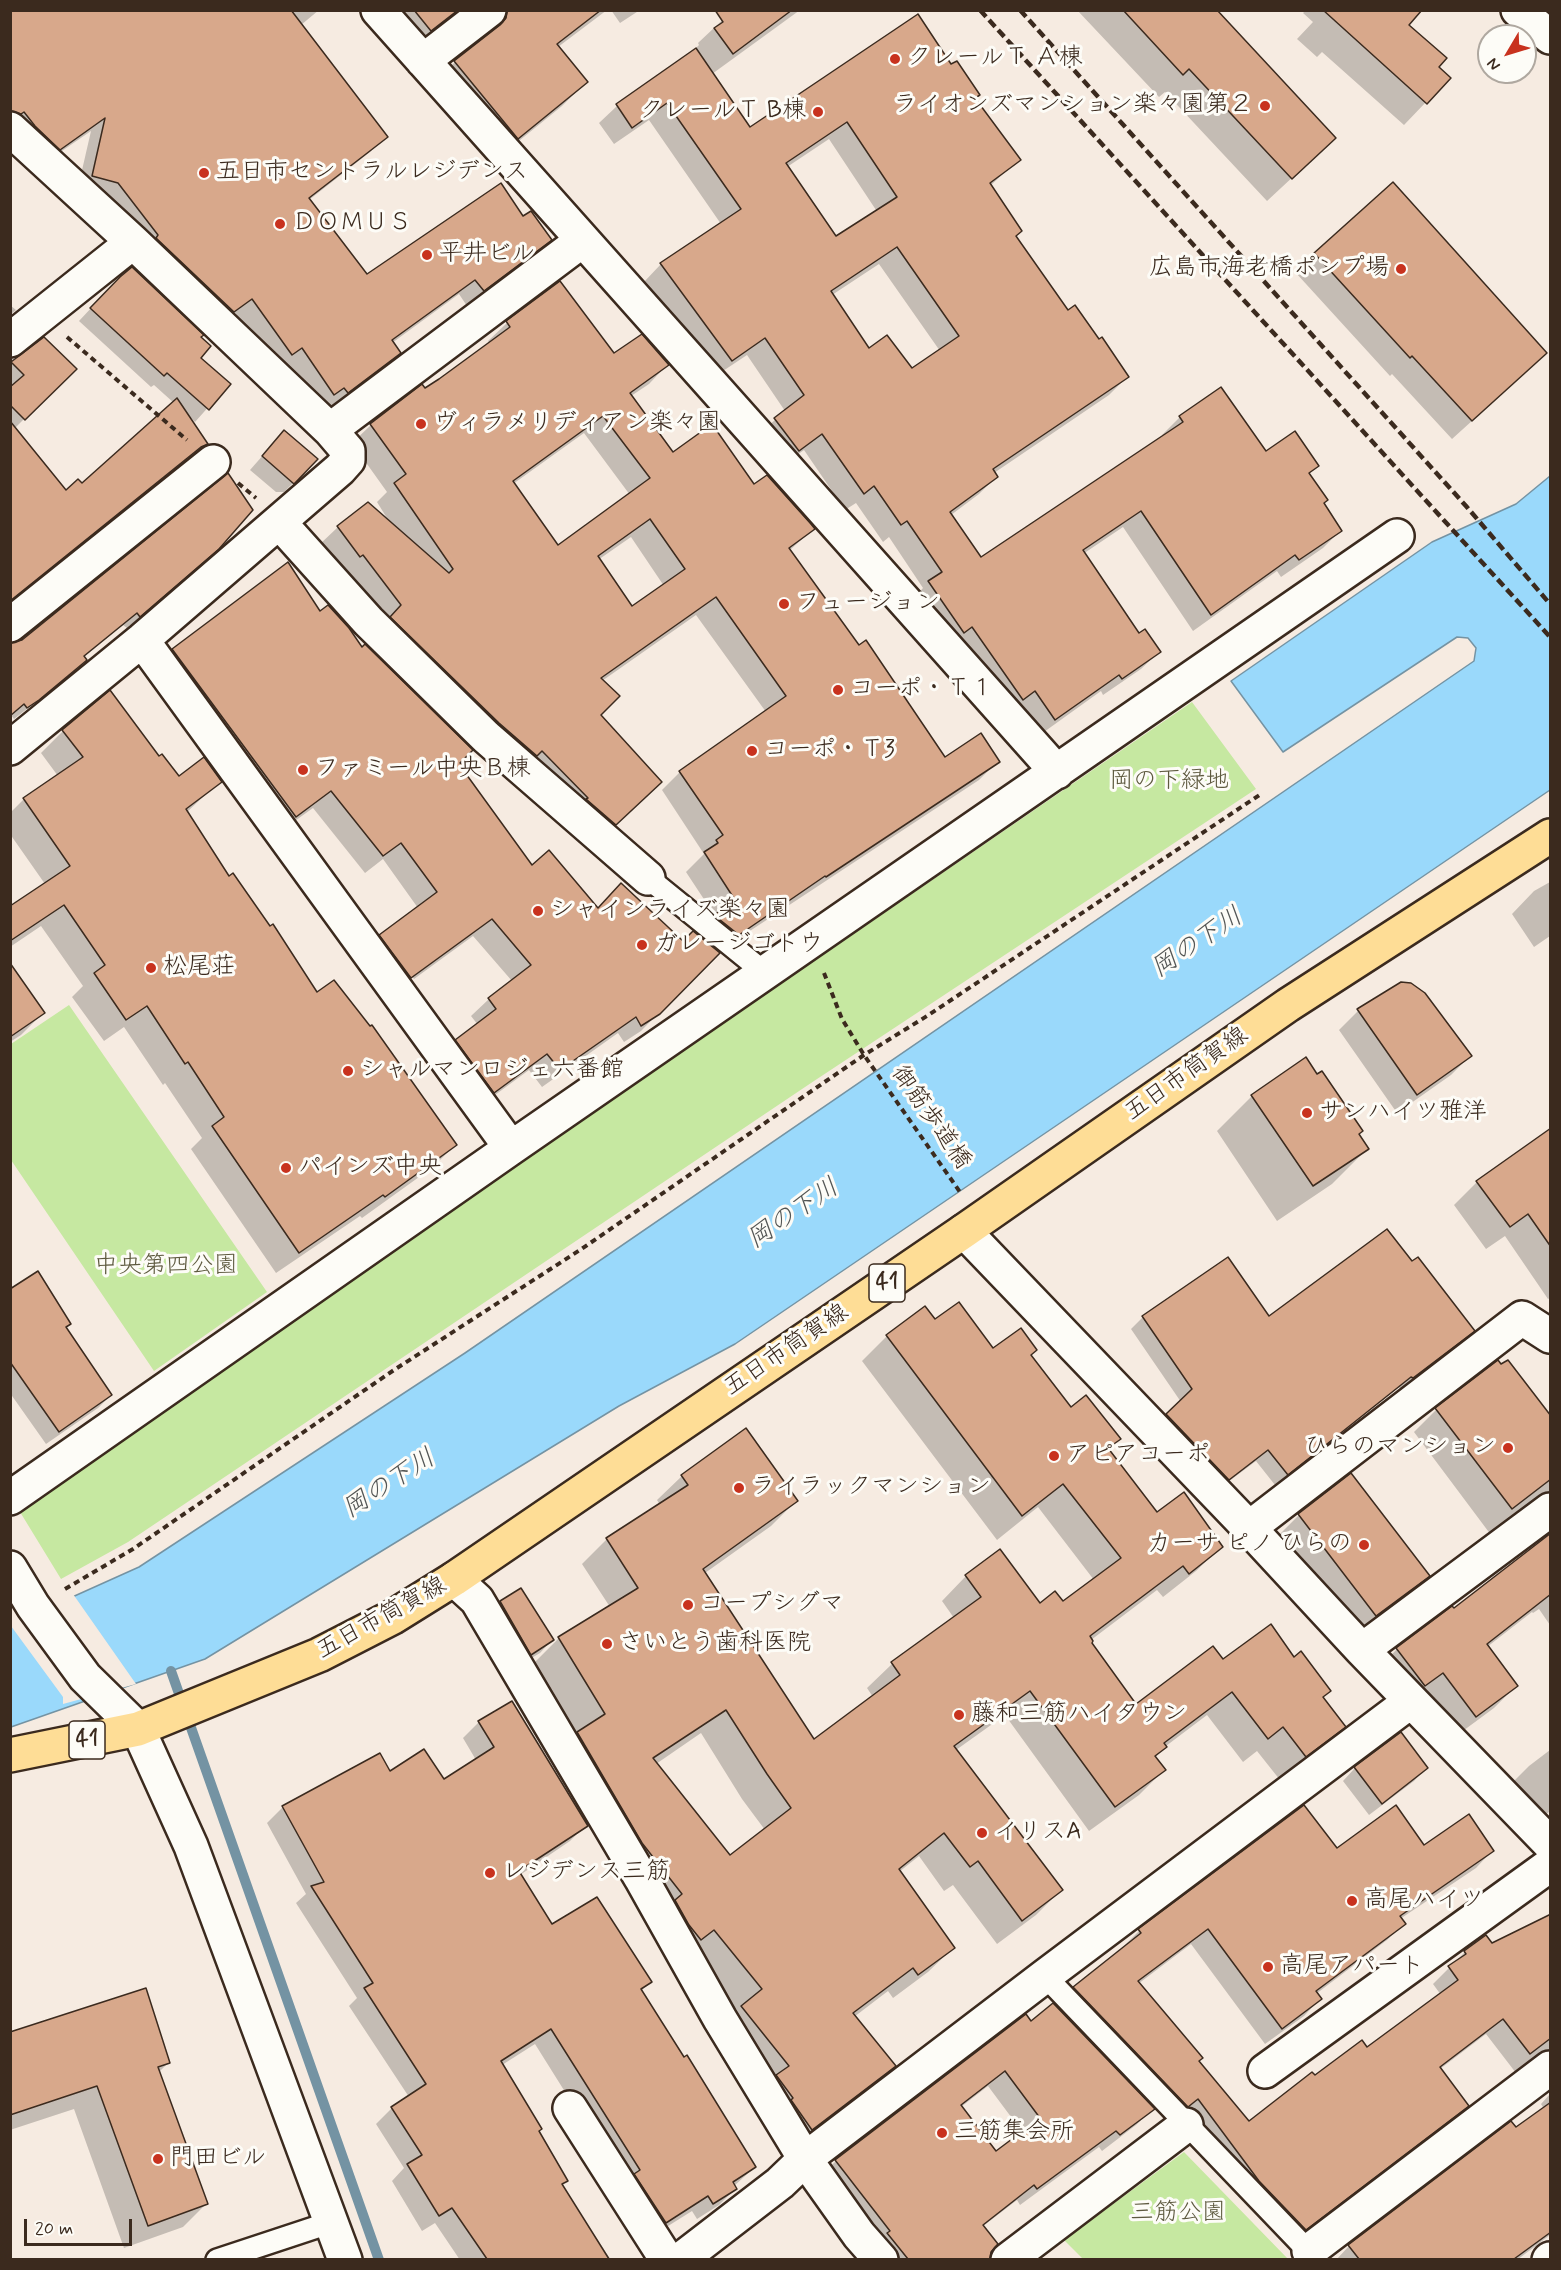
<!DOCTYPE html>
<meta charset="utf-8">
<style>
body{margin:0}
#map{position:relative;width:1561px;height:2270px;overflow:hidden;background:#f6ebe1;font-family:Mynerve,sans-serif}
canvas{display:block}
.frame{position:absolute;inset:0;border:12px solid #3b2a1e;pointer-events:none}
.north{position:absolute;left:1477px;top:24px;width:60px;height:60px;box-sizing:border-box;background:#fdfcf7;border:2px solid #afa8a0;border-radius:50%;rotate:232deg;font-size:16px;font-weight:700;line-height:24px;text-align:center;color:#3b2a1e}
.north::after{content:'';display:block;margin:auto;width:21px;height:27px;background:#c8321e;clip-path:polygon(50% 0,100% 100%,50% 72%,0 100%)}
.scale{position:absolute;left:24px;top:2219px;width:108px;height:27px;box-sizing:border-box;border:3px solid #3b2a1e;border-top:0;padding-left:8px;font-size:18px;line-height:21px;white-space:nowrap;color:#3b2a1e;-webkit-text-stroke:4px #fdfcf7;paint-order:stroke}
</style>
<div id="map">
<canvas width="1561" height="2270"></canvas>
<div class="frame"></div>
<div class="north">N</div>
<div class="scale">20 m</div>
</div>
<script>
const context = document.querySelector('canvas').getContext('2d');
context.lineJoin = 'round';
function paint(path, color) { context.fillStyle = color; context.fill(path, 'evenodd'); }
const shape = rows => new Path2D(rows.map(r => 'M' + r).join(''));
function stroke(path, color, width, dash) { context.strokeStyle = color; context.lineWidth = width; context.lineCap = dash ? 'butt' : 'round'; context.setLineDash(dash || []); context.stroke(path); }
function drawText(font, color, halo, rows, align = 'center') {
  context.font = font + ' Mynerve,"Klee One",sans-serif'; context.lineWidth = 6; context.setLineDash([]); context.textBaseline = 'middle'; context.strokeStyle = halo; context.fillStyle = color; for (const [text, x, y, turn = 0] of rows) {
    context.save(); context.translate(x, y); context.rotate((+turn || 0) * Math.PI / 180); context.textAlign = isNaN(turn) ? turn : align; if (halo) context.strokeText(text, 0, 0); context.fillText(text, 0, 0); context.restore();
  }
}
const green = shape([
 [1192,702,1256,789,811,1083,128,1542,61,1579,17,1507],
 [69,1005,267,1292,154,1371,11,1160,11,1044],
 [1184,2152,1288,2259,1083,2259,1064,2240]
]);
const water = shape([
 [1550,476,1550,790,735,1344,619,1406,205,1659,11,1727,10,1625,139,1567,465,1353,1474,661,1476,648,1468,638,1457,637,1283,752,1231,681,1432,542,1516,504,1550,476]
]);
const pier = shape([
 [73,1594,136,1684,63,1704,63,1697,11,1626,10,1622]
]);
const shadow = shape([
 [10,10,319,10,301,25,386,136,370,152,309,200,367,276,523,218,550,240,534,256,467,306,459,294,392,343,399,353,383,369,331,408,327,403,318,410,285,363,276,370,235,313,217,327,77,192,91,131,43,164,10,134],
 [385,10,462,10,413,47],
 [523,10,607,10,558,47,586,82,562,106,493,162,431,86,455,62,485,39,507,17],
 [611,10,640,10,620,23],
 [733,10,800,10,712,74,750,129,951,66,978,95,974,99,1019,159,990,186,1015,237,1068,312,1127,377,1109,395,994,473,996,477,979,494,951,515,981,559,1164,437,1162,435,1180,417,1265,453,1317,466,1308,475,1322,503,1340,531,1323,548,1281,577,1277,571,1193,631,1123,527,1083,554,1139,635,1159,652,1141,669,1103,695,1101,691,1037,737,912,600,923,588,889,537,883,542,856,503,845,510,804,450,780,467,757,436,785,411,747,355,714,377,644,282,661,264,721,224,649,120,614,144,599,123,617,106,691,53,699,45,698,43],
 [829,139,876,210,835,238,787,167],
 [879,264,940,351,911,370,869,350,832,295],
 [1077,10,1205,10,1310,161,1267,201,1165,92,1159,97],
 [1306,10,1404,10,1407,25,1437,67,1449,78,1404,125,1322,52,1317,57,1297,39,1313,22,1303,13],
 [1315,254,1526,372,1452,439,1392,374,1390,376,1296,273],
 [560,283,614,355,667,365,649,384,631,396,673,454,754,486,813,529,789,551,859,647,944,759,998,761,979,780,718,952,641,1031,624,1042,618,1033,542,1087,529,1070,476,1109,439,1058,456,1041,478,1025,471,1016,489,999,512,981,473,936,414,979,382,936,380,936,418,908,383,859,365,873,313,808,278,833,155,668,173,650,287,565,320,613,362,649,458,763,459,767,532,867,598,909,683,943,696,935,715,916,686,872,704,854,662,790,680,772,766,712,696,615,602,681,599,715,642,800,596,843,319,545,338,527,390,523,377,502,387,492,352,443,371,425,424,390,490,344,488,341,507,323],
 [584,433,630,495,557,547,513,484],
 [631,537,664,586,632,608,598,560],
 [107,291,199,337,199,358,229,384,195,422,189,416,206,444,194,456,187,460,10,601,10,448,66,492,82,485,174,403,154,385,151,387,79,321],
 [10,305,16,310,10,315],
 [22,356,74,369,11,432,10,360],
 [272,445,297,479,284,492,276,492,250,470],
 [205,561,127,628,123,625,83,658,85,660,73,673,14,719,11,715,14,645],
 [63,731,159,758,178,778,220,781,187,812,229,878,317,995,455,1145,433,1167,362,1218,360,1216,276,1273,191,1149,202,1138,165,1083,163,1085,124,1027,104,1041,72,997,83,986,41,926,10,947,10,907,45,884,10,834,10,813,24,799,58,776,41,753],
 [1550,882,1550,936,1534,947,1512,914,1534,891],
 [379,937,411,981,393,995,363,953],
 [10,966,43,1013,21,1035,10,1042],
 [1401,984,1470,1056,1451,1075,1397,1113,1339,1030,1358,1011],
 [1252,1096,1367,1149,1332,1184,1277,1221,1217,1131],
 [1550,1130,1550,1298,1548,1299,1505,1236,1486,1249,1454,1205,1477,1182],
 [1412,1264,1473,1331,1461,1343,1400,1389,1399,1387,1275,1485,1256,1461,1216,1491,1155,1427,1181,1402,1131,1329,1143,1317,1269,1318],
 [10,1290,64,1328,111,1395,98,1408,46,1444,10,1393],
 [935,1321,993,1350,1030,1356,1070,1409,1119,1438,1108,1449,1157,1514,1221,1547,1196,1571,1163,1597,1157,1590,1091,1640,1090,1643,1135,1706,1223,1662,1294,1659,1329,1691,1322,1698,1344,1727,1319,1751,1280,1780,1257,1751,1243,1762,1207,1715,1166,1746,1155,1758,1164,1770,1139,1795,1089,1831,1005,1715,956,1750,1061,1890,1036,1915,997,1944,953,1885,944,1891,919,1856,899,1872,953,1948,928,1972,893,1998,888,1991,854,2017,894,2066,869,2091,786,2154,717,2032,736,2013,689,1953,553,1758,577,1733,534,1663,559,1638,610,1607,582,1564,607,1539,660,1505,657,1500,682,1476,796,1501,771,1526,705,1573,813,1742,873,1697,867,1688,892,1664,954,1618,942,1601,966,1576,1039,1605,1063,1603,1094,1580,1038,1507,997,1540,862,1361,887,1336],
 [701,1733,742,1799,765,1830,730,1858,656,1764],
 [1436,1410,1550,1418,1550,1625,1539,1609,1533,1613,1532,1612,1487,1647,1516,1686,1494,1708,1452,1739,1375,1672,1397,1649,1454,1611,1545,1539,1546,1531,1491,1535,1414,1432],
 [1351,1475,1428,1576,1392,1612,1339,1651,1263,1551,1299,1515],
 [521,1590,552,1640,540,1653,518,1666,488,1615,500,1602],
 [479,1722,586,1825,570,1841,520,1875,551,1926,650,1982,641,1991,755,2167,734,2186,735,2189,719,2205,697,2219,692,2211,649,2238,624,2186,535,2044,502,2065,566,2180,561,2186,595,2241,597,2239,611,2260,530,2260,528,2256,523,2260,460,2260,435,2223,422,2231,392,2181,404,2168,376,2124,392,2108,409,2097,349,2006,357,1998,296,1903,306,1894,267,1823,283,1807,390,1773,443,1781,476,1760,463,1738],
 [1550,1750,1550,1811,1540,1820,1512,1783,1529,1766],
 [1355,1768,1426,1768,1414,1781,1369,1815,1343,1781],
 [1423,1847,1492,1851,1476,1868,1400,1919,1404,1924,1387,1940,1316,1994,1320,1999,1304,2016,1265,2044,1191,1944,1138,1984,1197,2061,1249,2123,1315,2077,1367,2049,1441,1995,1433,1984,1465,1952,1492,1945,1550,1915,1550,2078,1529,2065,1516,2073,1486,2034,1440,2069,1467,2106,1450,2122,1289,2245,1058,2004,1074,1988,1124,1948,1123,1947,1139,1931,1337,1850],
 [1031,2023,1153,2109,1136,2125,1102,2151,1099,2147,1020,2205,1017,2200,982,2227,989,2253,988,2260,879,2260,819,2177,836,2161],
 [988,2086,1023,2133,996,2153,961,2107],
 [10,2034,169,2062,159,2072,206,2204,183,2227,124,2248,74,2109,10,2130],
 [1550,2094,1550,2235,1517,2260,1336,2260,1349,2246,1544,2109,1541,2104]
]);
const stream = shape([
 [171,1671,379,2260]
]);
const building = shape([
 [10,10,291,10,388,137,309,198,367,274,501,183,523,216,531,211,552,240,484,291,475,280,392,340,401,353,348,393,344,388,334,395,302,348,292,355,252,299,234,312,156,238,158,235,118,183,92,176,105,118,60,150,35,126,24,112,21,114,10,111,10,10],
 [414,10,458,10,431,31,414,10],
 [507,10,601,10,557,44,588,82,518,139,454,61,500,25,506,18,507,10],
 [715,10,792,10,733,54,714,28,723,22,715,10],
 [1123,10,1217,10,1336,138,1292,179,1189,69,1183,75,1123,10],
 [1323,10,1422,10,1409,25,1447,58,1439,67,1451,78,1427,104,1323,10],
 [918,14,951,64,957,61,980,95,975,98,1021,160,990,183,1022,231,1016,236,1068,310,1075,305,1099,339,1102,337,1129,377,993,469,998,477,950,512,981,557,1183,422,1179,416,1221,387,1266,451,1295,431,1319,466,1309,473,1328,500,1324,503,1342,531,1299,560,1295,555,1211,615,1141,511,1083,550,1139,633,1145,629,1161,652,1122,679,1119,675,1055,720,1035,691,1023,700,972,627,964,633,928,581,942,572,907,521,901,525,874,486,864,494,822,434,799,451,774,418,804,395,765,338,732,361,660,263,741,209,667,103,632,128,616,104,696,48,750,127,918,14],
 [847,122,897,197,836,236,786,163,847,122],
 [897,247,959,336,912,368,887,335,869,348,831,291,897,247],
 [1393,182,1547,353,1472,421,1412,356,1410,358,1314,253,1393,182],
 [132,267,204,335,201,337,211,346,201,358,231,384,209,410,167,373,164,376,90,308,120,277,132,267],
 [560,281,614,353,642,334,669,365,630,393,673,452,712,424,754,484,767,475,811,524,815,529,789,548,859,645,866,640,945,757,981,733,1000,762,826,877,825,876,739,935,714,915,735,900,704,852,718,843,716,840,723,835,679,771,786,696,716,597,601,678,620,696,601,715,662,782,616,825,586,799,588,798,542,751,537,756,499,723,390,617,401,605,363,555,360,557,337,526,368,502,449,573,453,569,394,483,406,474,370,424,422,384,425,388,439,379,510,327,506,321,560,281],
 [603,416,650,478,558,545,513,481,603,416],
 [650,519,685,569,632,606,598,556,650,519],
 [44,337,77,369,25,420,10,405,10,387,24,375,11,362,44,337],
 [177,398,208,444,201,447,10,601,10,421,66,490,78,479,82,483,177,398],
 [284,430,318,459,294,484,262,456,284,430],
 [228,473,253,510,219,549,140,617,137,613,84,656,87,660,39,700,27,708,24,704,10,716,10,643,22,640,228,473],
 [288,562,320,611,328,605,349,628,362,647,365,644,473,750,460,763,463,765,461,767,532,865,549,850,598,908,621,883,683,941,693,931,720,953,660,1014,641,1026,636,1017,560,1070,547,1054,494,1093,455,1040,496,1009,488,998,531,965,492,919,411,978,379,935,437,892,401,843,383,856,331,791,296,817,172,649,288,562],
 [110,690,159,756,162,754,179,776,204,757,222,782,186,809,229,876,233,873,270,926,273,924,317,992,334,980,370,1026,372,1025,457,1145,385,1197,383,1195,299,1253,212,1126,224,1117,188,1062,185,1064,147,1006,126,1020,94,973,105,965,64,905,10,941,10,906,70,866,23,798,83,757,62,730,110,690],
 [10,963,45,1013,10,1037,10,963],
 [1401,982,1411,983,1425,993,1472,1056,1417,1095,1357,1009,1401,982],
 [1306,1057,1317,1074,1322,1071,1363,1131,1359,1134,1369,1149,1313,1186,1251,1095,1306,1057],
 [1551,1128,1551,1247,1528,1214,1510,1227,1476,1181,1551,1128],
 [1387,1229,1412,1261,1418,1257,1475,1331,1413,1378,1411,1377,1288,1475,1268,1450,1229,1480,1166,1414,1192,1389,1142,1316,1228,1257,1269,1316,1387,1229],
 [38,1271,71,1324,66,1327,112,1395,59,1432,10,1362,10,1289,38,1271],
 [959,1302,993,1348,1021,1328,1037,1350,1031,1355,1071,1407,1086,1395,1121,1439,1108,1448,1157,1512,1184,1492,1223,1547,1189,1574,1183,1566,1090,1636,1093,1641,1092,1643,1136,1704,1213,1646,1223,1659,1271,1624,1294,1657,1301,1651,1331,1691,1323,1697,1346,1727,1306,1757,1283,1727,1268,1739,1232,1692,1164,1743,1167,1747,1155,1756,1166,1770,1115,1807,1030,1691,954,1746,1063,1890,1022,1921,978,1861,970,1867,944,1833,899,1869,955,1948,918,1975,913,1968,853,2013,896,2066,812,2130,791,2100,793,2098,776,2075,789,2066,741,2006,762,1989,714,1930,701,1940,689,1925,675,1900,682,1894,642,1843,577,1732,605,1714,558,1637,638,1588,606,1538,688,1485,681,1475,746,1428,798,1501,703,1569,814,1739,900,1675,891,1662,981,1597,965,1575,1000,1549,1040,1603,1055,1591,1063,1601,1121,1558,1063,1484,1022,1516,886,1335,925,1306,935,1319,959,1302],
 [726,1710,767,1774,791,1808,730,1855,653,1758,726,1710],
 [1498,1360,1501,1364,1508,1360,1551,1416,1551,1479,1512,1509,1435,1408,1498,1360],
 [1351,1473,1430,1576,1376,1616,1298,1514,1351,1473],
 [1551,1533,1551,1594,1487,1644,1518,1686,1476,1717,1443,1673,1425,1686,1396,1648,1452,1606,1454,1608,1551,1533],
 [521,1588,554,1640,531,1655,500,1601,521,1588],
 [512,1701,588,1826,519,1871,552,1924,597,1897,652,1982,641,1989,684,2057,687,2055,756,2167,733,2182,737,2189,713,2204,708,2196,666,2223,634,2174,640,2170,551,2029,501,2061,542,2129,539,2131,568,2181,562,2184,609,2259,487,2259,452,2208,439,2216,407,2164,422,2155,391,2107,426,2084,364,1988,373,1983,311,1886,324,1882,282,1806,380,1753,390,1771,424,1749,444,1779,494,1747,478,1721,512,1701],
 [1401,1732,1428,1768,1382,1804,1354,1767,1401,1732],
 [1304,1805,1337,1848,1396,1805,1424,1845,1469,1814,1494,1851,1400,1916,1406,1924,1316,1991,1322,1999,1282,2029,1208,1929,1138,1981,1203,2058,1199,2061,1249,2121,1312,2072,1315,2075,1362,2040,1367,2047,1458,1980,1448,1966,1466,1954,1464,1951,1486,1935,1492,1943,1551,1914,1551,2038,1530,2054,1503,2019,1440,2067,1469,2106,1306,2230,1259,2181,1198,2099,1188,2107,1073,1987,1141,1933,1138,1929,1304,1805],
 [146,1988,170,2063,158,2067,208,2204,148,2226,97,2086,10,2115,10,2032,146,1988],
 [1053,2003,1155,2109,1120,2135,1116,2131,1037,2189,1034,2185,983,2225,998,2244,991,2252,990,2259,908,2259,887,2233,890,2231,835,2160,1026,2014,1031,2021,1053,2003],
 [1005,2071,1040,2118,996,2151,961,2105,1005,2071],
 [1551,2102,1551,2232,1514,2259,1359,2259,1348,2245,1511,2121,1516,2127,1551,2102]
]);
const path = shape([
 [67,337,187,440],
 [238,483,256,498],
 [824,973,842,1019,864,1055,960,1192],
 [65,1589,133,1549,394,1370,580,1250,864,1055,927,1016,1261,794]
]);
const service = shape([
 [648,878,765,973],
 [1045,1976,1316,2259],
 [217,2260,332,2222]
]);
const minor = shape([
 [378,10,1057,772],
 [1518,10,1550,37],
 [423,61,489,10],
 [10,129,133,242,330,430,583,240],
 [10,340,133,242],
 [279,522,368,621,486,737,648,878],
 [10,625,213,462],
 [142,640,511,1148],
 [10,748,142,640,340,469,348,460,348,451,330,430],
 [964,1231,1249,1528,1362,1650,1550,1844],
 [10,1498,511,1148,1397,536],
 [1249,1528,1522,1318,1550,1336],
 [454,1579,477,1600,641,1878,720,2019,805,2159,859,2235,881,2260],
 [1362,1650,1550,1510],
 [1265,2071,1550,1865],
 [570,2108,667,2260],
 [1309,2251,1550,2068],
 [680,2260,780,2183,805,2159,1045,1976,1411,1701],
 [1008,2260,1186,2125],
 [1549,2260,1550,2259]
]);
const tertiary = shape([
 [10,1568,33,1606,85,1677,138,1729,191,1846,345,2260]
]);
const primary = shape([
 [10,1755,138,1729,319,1655,393,1617,454,1579,964,1231,1288,1005,1550,836]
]);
const rail = shape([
 [980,10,1550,637],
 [1020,10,1466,506,1550,604]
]);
const markers = [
 [895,59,6,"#c8321e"],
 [1265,106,6,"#c8321e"],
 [818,112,6,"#c8321e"],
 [204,173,6,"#c8321e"],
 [280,224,6,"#c8321e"],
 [427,255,6,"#c8321e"],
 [1401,269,6,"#c8321e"],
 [421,424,6,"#c8321e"],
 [784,604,6,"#c8321e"],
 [838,690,6,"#c8321e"],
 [752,751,6,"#c8321e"],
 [303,770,6,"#c8321e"],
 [538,911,6,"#c8321e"],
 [642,945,6,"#c8321e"],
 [151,968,6,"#c8321e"],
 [348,1071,6,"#c8321e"],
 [1307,1113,6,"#c8321e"],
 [286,1168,6,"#c8321e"],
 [1508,1448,6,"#c8321e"],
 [1054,1456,6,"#c8321e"],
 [739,1488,6,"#c8321e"],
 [1364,1545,6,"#c8321e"],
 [688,1605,6,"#c8321e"],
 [607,1644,6,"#c8321e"],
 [959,1715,6,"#c8321e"],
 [982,1833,6,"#c8321e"],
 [490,1873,6,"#c8321e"],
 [1352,1901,6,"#c8321e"],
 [1268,1967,6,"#c8321e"],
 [942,2133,6,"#c8321e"],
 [158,2159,6,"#c8321e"]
];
const shields = [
 [887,1283,36],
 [87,1740,36]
];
const shieldNames = [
 ["41",887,1283],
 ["41",87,1740]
];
const poiNames = [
 ["クレールＴ Ａ棟",907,59],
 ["ライオンズマンション楽々園第２",1253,106,"right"],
 ["クレールＴ B棟",806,112,"right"],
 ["五日市セントラルレジデンス",216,173],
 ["ＤＯＭＵＳ",292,224],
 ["平井ビル",439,255],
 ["広島市海老橋ポンプ場",1389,269,"right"],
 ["ヴィラメリディアン楽々園",433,424],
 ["フュージョン",796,604],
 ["コーポ・Ｔ１",850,690],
 ["コーポ・Ｔ3",764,751],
 ["ファミール中央Ｂ棟",315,770],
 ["シャインライズ楽々園",550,911],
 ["ガレージゴトウ",654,945],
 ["松尾荘",163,968],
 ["シャルマンロジェ六番館",360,1071],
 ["サンハイツ雅洋",1319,1113],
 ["パインズ中央",298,1168],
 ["ひらのマンション",1496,1448,"right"],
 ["アピアコーポ",1066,1456],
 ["ライラックマンション",751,1488],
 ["カーサ ピノ ひらの",1352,1545,"right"],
 ["コープシグマ",700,1605],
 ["さいとう歯科医院",619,1644],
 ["藤和三筋ハイタウン",971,1715],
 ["イリスA",994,1833],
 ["レジデンス三筋",502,1873],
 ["高尾ハイツ",1364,1901],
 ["高尾アパート",1280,1967],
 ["三筋集会所",954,2133],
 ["門田ビル",170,2159]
];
const parkNames = [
 ["岡の下緑地",1169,782],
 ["中央第四公園",166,1267],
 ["三筋公園",1178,2214]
];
const streetNames = [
 ["五日市筒賀線",1187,1075,-35],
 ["御筋歩道橋",930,1118,55],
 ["五日市筒賀線",787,1351,-34],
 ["五日市筒賀線",382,1619,-29]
];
const waterNames = [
 ["岡の下川",1198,944,-34],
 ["岡の下川",794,1215,-34],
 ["岡の下川",390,1485,-33]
];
paint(green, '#c6e8a1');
paint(water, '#9ad9fb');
stroke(water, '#7493a3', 1.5);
paint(pier, '#f6ebe1');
paint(shadow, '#0003');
stroke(stream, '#7493a3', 10);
paint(building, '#d8a88b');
stroke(building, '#3b2a1e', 1.5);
stroke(service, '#3b2a1e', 26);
stroke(minor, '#3b2a1e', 38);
stroke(tertiary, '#3b2a1e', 38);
stroke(primary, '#3b2a1e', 38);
stroke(path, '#3b2a1e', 4, [6, 4.5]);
stroke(service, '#fdfcf7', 21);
stroke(minor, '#fdfcf7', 33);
stroke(tertiary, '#fdfcf7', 33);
stroke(primary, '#fedd96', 33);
stroke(rail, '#3b2a1e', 4.5, [9, 4.5]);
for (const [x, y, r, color] of markers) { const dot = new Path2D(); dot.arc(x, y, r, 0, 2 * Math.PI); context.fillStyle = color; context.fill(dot); stroke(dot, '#fdfcf7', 2); }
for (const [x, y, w] of shields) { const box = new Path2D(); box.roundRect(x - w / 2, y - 19, w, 38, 4.5); context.fillStyle = '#fdfcf7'; context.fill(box); stroke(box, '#3b2a1e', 1.5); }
drawText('bold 22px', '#3b2a1e', null, shieldNames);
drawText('24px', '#3b2a1e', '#fdfcf7', poiNames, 'left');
drawText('24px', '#5e5a3f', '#fdfcf7', parkNames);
drawText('24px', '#3b2a1e', '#fdfcf7', streetNames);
drawText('italic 26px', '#535655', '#fdfcf7', waterNames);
</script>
